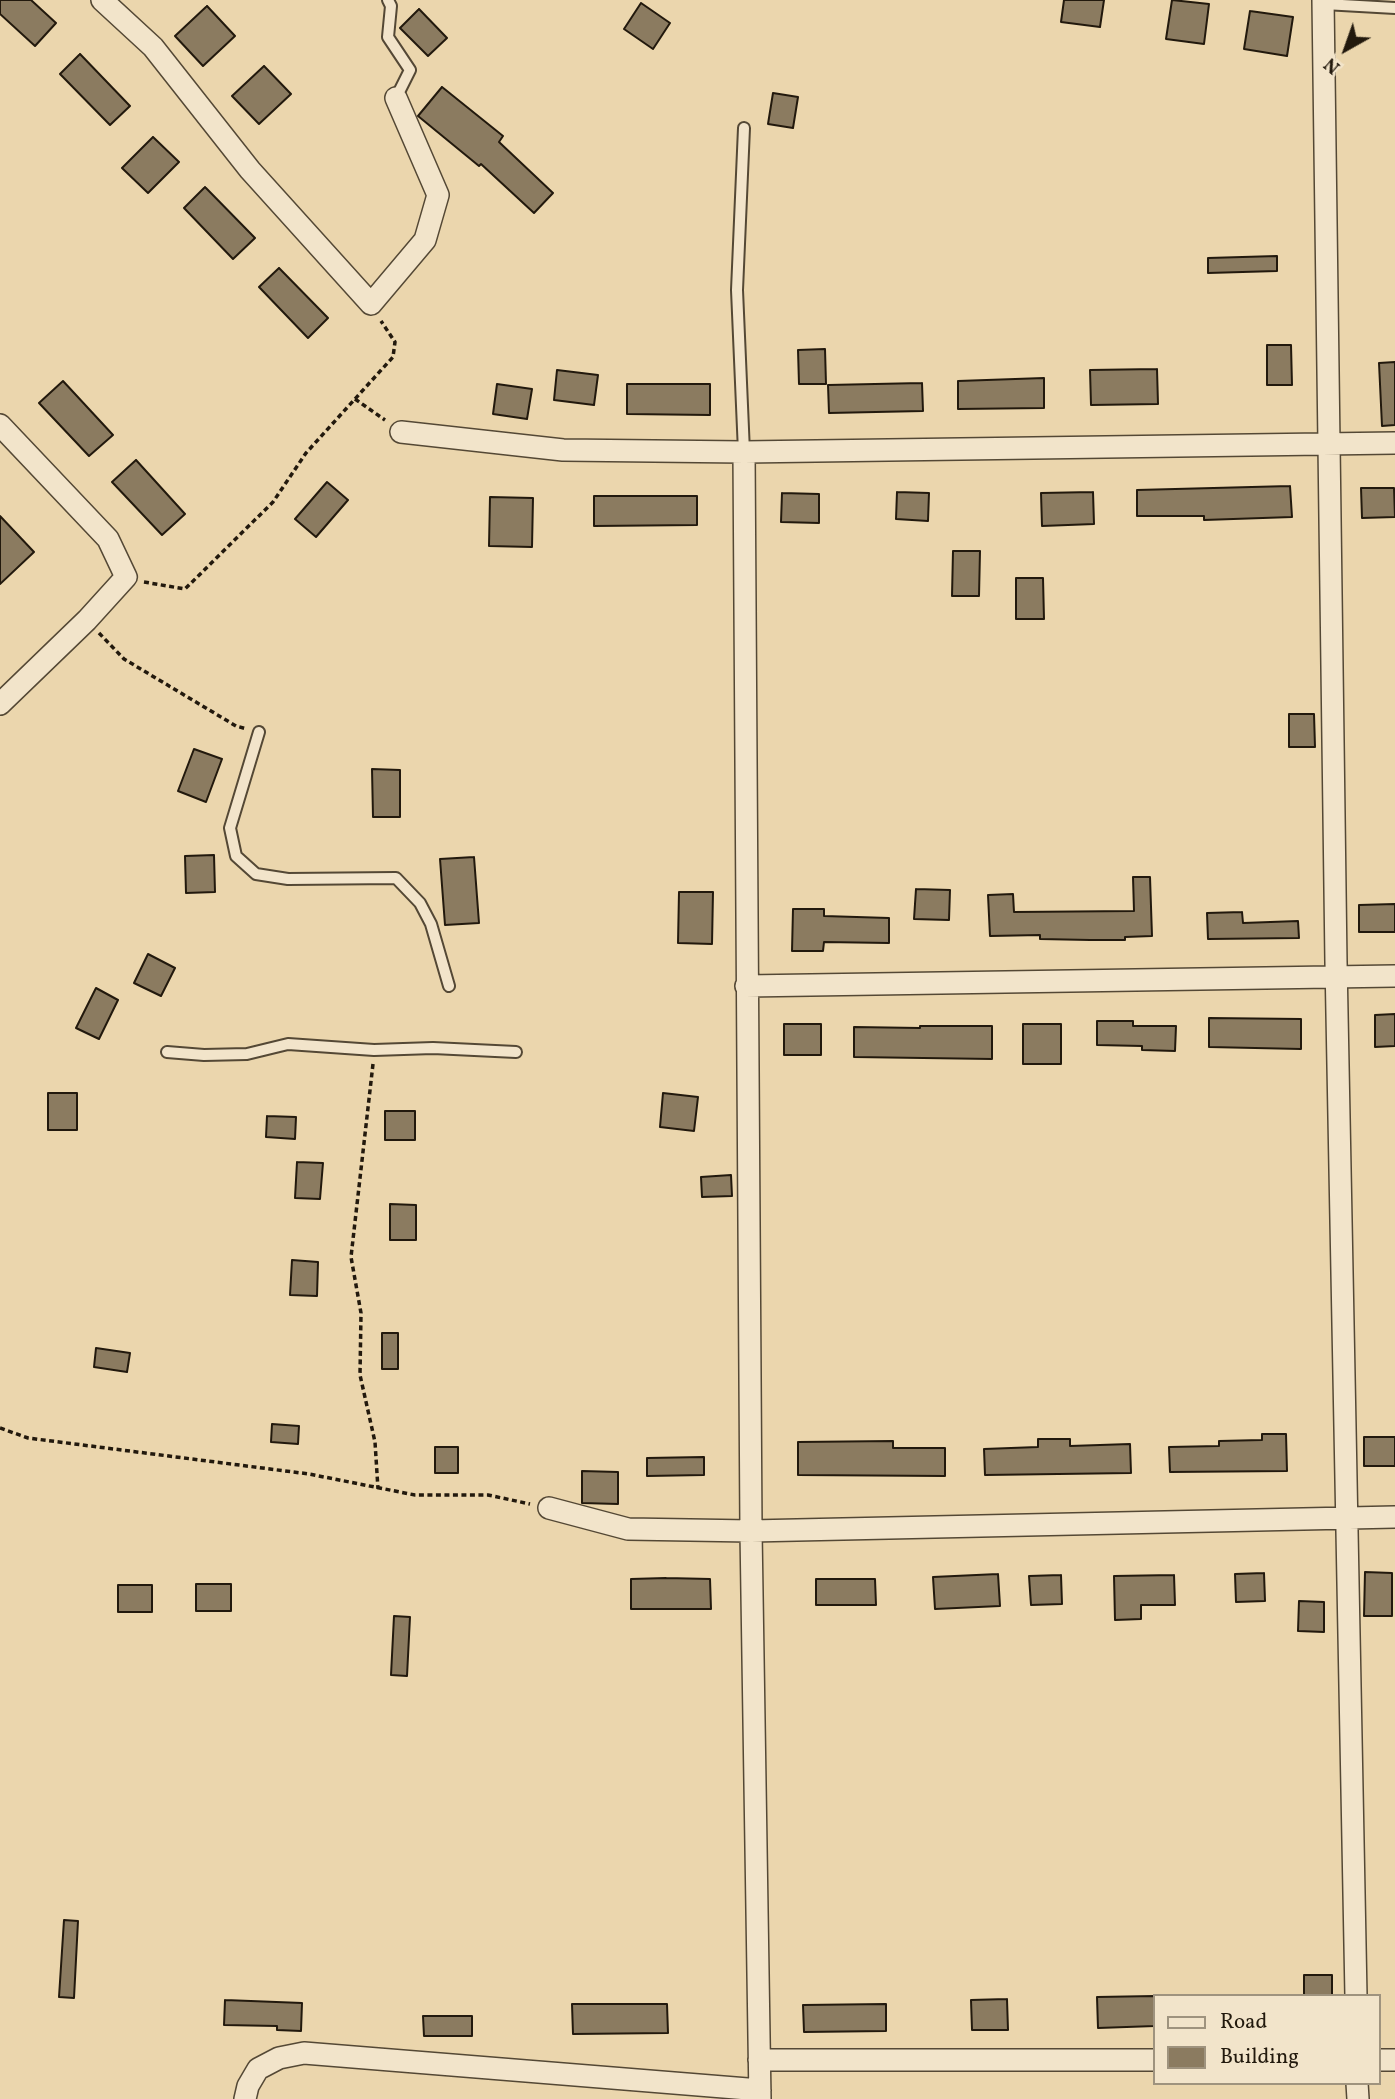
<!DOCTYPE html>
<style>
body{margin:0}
#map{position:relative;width:1395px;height:2099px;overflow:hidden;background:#ebd6ad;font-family:Vollkorn,serif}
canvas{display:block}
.legend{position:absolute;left:1153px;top:1994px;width:228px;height:91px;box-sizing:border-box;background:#f2e4ca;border:2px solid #9f937e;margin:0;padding:9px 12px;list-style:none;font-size:21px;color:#22190d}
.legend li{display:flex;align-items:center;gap:14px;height:35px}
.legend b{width:35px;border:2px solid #9f937e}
.north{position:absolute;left:1311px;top:14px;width:70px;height:70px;-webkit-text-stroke:5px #f2e4ca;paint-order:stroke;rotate:220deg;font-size:19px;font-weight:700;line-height:28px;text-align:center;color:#22190d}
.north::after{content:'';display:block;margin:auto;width:24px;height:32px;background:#22190d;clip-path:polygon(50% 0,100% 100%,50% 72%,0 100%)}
</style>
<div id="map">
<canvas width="1395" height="2099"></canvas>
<ul class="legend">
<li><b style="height:9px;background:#f2e4ca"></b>Road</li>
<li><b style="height:19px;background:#8b7b60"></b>Building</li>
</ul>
<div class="north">N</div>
</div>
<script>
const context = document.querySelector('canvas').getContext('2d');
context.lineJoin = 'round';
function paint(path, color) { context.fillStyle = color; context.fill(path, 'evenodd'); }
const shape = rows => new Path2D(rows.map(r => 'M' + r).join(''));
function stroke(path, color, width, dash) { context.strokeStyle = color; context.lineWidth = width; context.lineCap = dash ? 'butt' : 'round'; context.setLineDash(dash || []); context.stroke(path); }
const building = shape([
 [0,0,31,0,56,23,35,46,0,14,0,0],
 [1064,0,1104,0,1100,27,1061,22,1064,0],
 [1172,0,1209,4,1204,44,1166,39,1172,0],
 [641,3,670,23,653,49,624,29,641,3],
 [207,6,235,36,203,66,175,36,207,6],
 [419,9,447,38,428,56,400,28,419,9],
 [1250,11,1293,17,1287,56,1244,49,1250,11],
 [80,54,130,106,110,125,60,74,80,54],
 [264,66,291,94,259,124,232,96,264,66],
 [442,87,503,136,499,142,553,193,534,213,481,164,479,166,418,116,442,87],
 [773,93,798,97,793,128,768,124,773,93],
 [153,137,179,162,148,193,122,168,153,137],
 [205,187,255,238,233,259,184,208,205,187],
 [1277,256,1277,271,1208,273,1208,258,1277,256],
 [279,268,328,318,308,338,259,287,279,268],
 [1267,345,1291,345,1292,385,1267,385,1267,345],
 [825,349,826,384,799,384,798,350,825,349],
 [1395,362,1395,425,1382,426,1379,363,1395,362],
 [1157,369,1158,404,1091,405,1090,370,1157,369],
 [557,370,598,375,594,405,554,400,557,370],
 [1044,378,1044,408,958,409,958,381,1044,378],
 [63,381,113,435,89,456,39,403,63,381],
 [922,383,923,411,829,413,828,385,922,383],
 [497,384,532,389,527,419,493,414,497,384],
 [627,384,710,384,710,415,627,414,627,384],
 [136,460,185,514,162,535,112,482,136,460],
 [327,482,348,500,316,537,295,519,327,482],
 [1290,486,1292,517,1204,520,1204,516,1137,516,1137,490,1290,486],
 [1361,488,1394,488,1395,517,1362,518,1361,488],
 [897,492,929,493,928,521,896,519,897,492],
 [1093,492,1094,524,1042,526,1041,493,1093,492],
 [782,493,819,494,819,523,781,522,782,493],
 [594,496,697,496,697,525,594,526,594,496],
 [490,497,533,498,532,547,489,546,490,497],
 [0,516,34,552,0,584,0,516],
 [953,551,980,551,979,596,952,596,953,551],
 [1016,578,1043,578,1044,619,1016,619,1016,578],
 [1289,714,1314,714,1315,747,1289,747,1289,714],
 [194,749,222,759,206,802,178,791,194,749],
 [372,769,400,770,400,817,373,817,372,769],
 [214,855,215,892,186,893,185,856,214,855],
 [474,857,479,923,445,925,440,859,474,857],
 [1133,877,1150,877,1152,936,1125,937,1125,940,1090,940,1040,939,1040,935,990,936,988,895,1013,894,1014,912,1134,911,1133,877],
 [916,889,950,890,949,920,914,919,916,889],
 [679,892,713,892,712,944,678,943,679,892],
 [1395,904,1395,932,1359,932,1359,905,1395,904],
 [793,909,824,909,824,916,889,918,889,943,824,942,823,951,792,951,793,909],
 [1242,912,1243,923,1298,921,1299,938,1208,939,1207,913,1242,912],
 [148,954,175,968,161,996,134,983,148,954],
 [96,988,118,1000,99,1039,76,1028,96,988],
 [1395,1014,1395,1046,1375,1047,1375,1015,1395,1014],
 [1209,1018,1301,1019,1301,1049,1209,1047,1209,1018],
 [1097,1021,1133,1021,1133,1026,1176,1026,1175,1051,1142,1050,1142,1046,1097,1045,1097,1021],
 [784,1024,821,1024,821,1055,784,1055,784,1024],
 [1023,1024,1061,1024,1061,1064,1023,1064,1023,1024],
 [920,1026,992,1026,992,1059,854,1057,854,1027,920,1028,920,1026],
 [48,1093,77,1093,77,1130,48,1130,48,1093],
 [663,1093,698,1097,694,1131,660,1127,663,1093],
 [385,1111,415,1111,415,1140,385,1140,385,1111],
 [267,1116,296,1117,295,1139,266,1137,267,1116],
 [297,1162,323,1163,320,1199,295,1198,297,1162],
 [731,1175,732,1196,702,1197,701,1177,731,1175],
 [390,1204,416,1205,416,1240,390,1240,390,1204],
 [292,1260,318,1262,317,1296,290,1295,292,1260],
 [382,1333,398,1333,398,1369,382,1369,382,1333],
 [96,1348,130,1353,127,1372,94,1367,96,1348],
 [272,1424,299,1426,298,1444,271,1442,272,1424],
 [1262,1434,1286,1434,1287,1471,1170,1472,1169,1447,1219,1446,1219,1441,1262,1440,1262,1434],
 [1364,1437,1395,1437,1395,1466,1364,1466,1364,1437],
 [1038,1439,1070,1439,1070,1446,1130,1444,1131,1473,985,1475,984,1449,1038,1447,1038,1439],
 [893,1441,893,1448,945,1448,945,1476,798,1475,798,1442,893,1441],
 [435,1447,458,1447,458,1473,435,1473,435,1447],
 [704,1457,704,1475,647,1476,647,1458,704,1457],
 [582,1471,618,1472,618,1504,582,1503,582,1471],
 [1365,1572,1392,1573,1392,1616,1364,1616,1365,1572],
 [1264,1573,1265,1601,1236,1602,1235,1574,1264,1573],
 [998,1574,1000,1606,935,1609,933,1577,998,1574],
 [1061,1575,1062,1604,1031,1605,1029,1576,1061,1575],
 [1174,1575,1175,1605,1141,1605,1141,1619,1115,1620,1114,1576,1174,1575],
 [666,1578,710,1579,711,1609,631,1609,631,1579,666,1578],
 [816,1579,875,1579,876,1605,816,1605,816,1579],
 [196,1584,231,1584,231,1611,196,1611,196,1584],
 [118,1585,152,1585,152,1612,118,1612,118,1585],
 [1299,1601,1324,1602,1324,1632,1298,1631,1299,1601],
 [394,1616,410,1617,407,1676,391,1675,394,1616],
 [64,1920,78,1921,74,1998,59,1997,64,1920],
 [1304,1975,1332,1975,1332,1996,1304,1996,1304,1975],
 [1155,1996,1155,2026,1098,2028,1097,1997,1155,1996],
 [1007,1999,1008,2030,972,2030,971,2000,1007,1999],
 [225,2000,302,2003,301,2031,277,2030,277,2026,224,2025,225,2000],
 [572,2004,667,2004,668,2033,573,2034,572,2004],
 [886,2004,886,2031,804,2032,803,2005,886,2004],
 [423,2016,472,2016,472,2036,424,2036,423,2016]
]);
const path = shape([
 [355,399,385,420],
 [144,582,185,589,273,502,306,453,393,357,395,342,381,321],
 [99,633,124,659,236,726,247,729],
 [373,1064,351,1257,361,1313,360,1375,375,1442,378,1489],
 [0,1428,28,1438,309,1474,415,1495,488,1495,530,1504]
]);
const lane = shape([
 [388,0,391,6,388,37,410,70,396,98],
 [1324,4,1395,8],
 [744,452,737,290,744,128],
 [259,732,230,828,236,856,256,874,288,879,396,878,420,903,431,924,449,986],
 [167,1052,204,1055,247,1054,288,1044,374,1050,433,1048,516,1052]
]);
const street = shape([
 [102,0,153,47,250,170,371,304,425,240,438,195,396,98],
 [1323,0,1336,962,1356,1996],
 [0,425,108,539,126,577,87,620,0,704],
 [401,432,563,450,744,452,1395,443],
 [744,452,751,1531,760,2099],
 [746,986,1395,976],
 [549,1508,628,1529,751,1531,1395,1517],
 [759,2060,1155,2060],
 [1379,2060,1395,2060],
 [1357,2083,1358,2099],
 [245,2099,248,2086,258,2069,279,2058,304,2053,760,2090]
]);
paint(building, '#8b7b60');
stroke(building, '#22190d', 2);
stroke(lane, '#544835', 14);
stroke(street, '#544835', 24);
stroke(path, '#22190d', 3.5, [5, 3.5]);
stroke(lane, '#f2e4ca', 10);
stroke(street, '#f2e4ca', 21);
</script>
